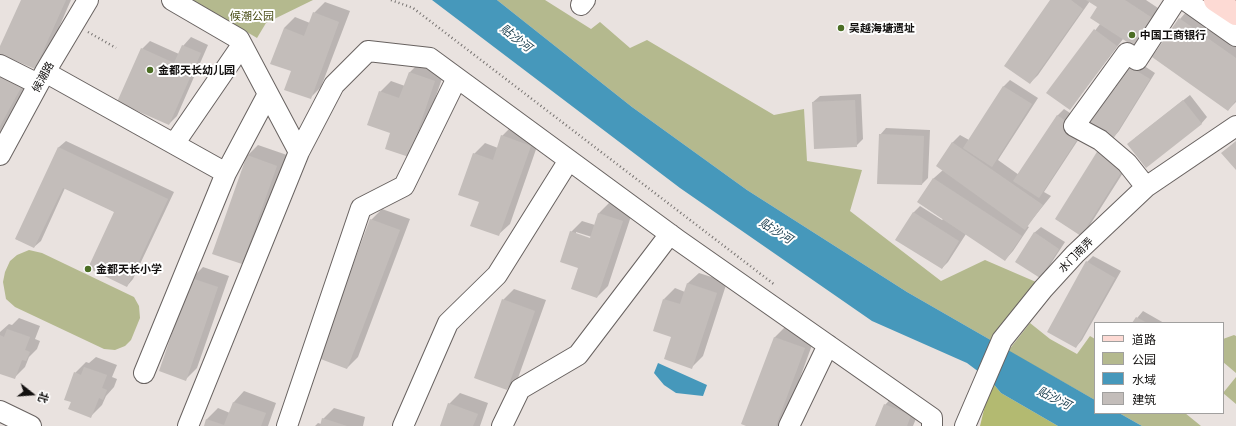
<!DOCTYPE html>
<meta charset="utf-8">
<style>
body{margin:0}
#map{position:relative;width:1236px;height:426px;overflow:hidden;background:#e9e2df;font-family:Commissioner,"Noto Sans SC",sans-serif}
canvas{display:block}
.legend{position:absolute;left:1094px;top:322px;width:130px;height:92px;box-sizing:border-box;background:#fff;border:1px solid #a1a09f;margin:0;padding:5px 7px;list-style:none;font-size:12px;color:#131110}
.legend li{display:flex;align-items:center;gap:8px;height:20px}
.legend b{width:20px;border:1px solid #a1a09f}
.north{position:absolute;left:12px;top:374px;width:40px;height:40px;-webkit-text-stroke:3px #fff;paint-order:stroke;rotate:107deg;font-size:11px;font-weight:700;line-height:16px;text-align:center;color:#131110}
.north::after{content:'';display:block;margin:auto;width:14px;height:18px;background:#131110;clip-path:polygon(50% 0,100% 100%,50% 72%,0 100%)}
</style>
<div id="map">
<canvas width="1236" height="426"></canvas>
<ul class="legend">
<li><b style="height:5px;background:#fddad4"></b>道路</li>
<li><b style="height:11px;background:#b4b98e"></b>公园</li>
<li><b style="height:11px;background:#4698bb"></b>水域</li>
<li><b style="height:11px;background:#c3bdba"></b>建筑</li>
</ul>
<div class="north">北</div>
</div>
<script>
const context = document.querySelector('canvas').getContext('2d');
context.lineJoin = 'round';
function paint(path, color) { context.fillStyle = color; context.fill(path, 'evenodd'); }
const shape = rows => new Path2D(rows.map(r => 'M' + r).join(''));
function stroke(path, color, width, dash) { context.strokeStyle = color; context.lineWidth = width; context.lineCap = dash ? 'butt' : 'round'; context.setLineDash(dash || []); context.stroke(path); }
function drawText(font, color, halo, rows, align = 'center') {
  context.font = font + ' Commissioner,"Noto Sans SC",sans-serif'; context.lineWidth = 4; context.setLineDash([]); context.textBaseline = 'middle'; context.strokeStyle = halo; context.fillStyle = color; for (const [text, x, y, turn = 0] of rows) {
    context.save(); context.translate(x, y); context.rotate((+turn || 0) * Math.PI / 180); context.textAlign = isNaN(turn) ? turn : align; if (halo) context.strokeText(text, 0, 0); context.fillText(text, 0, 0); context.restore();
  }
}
const green = shape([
 [193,0,313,0,266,23,257,38],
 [497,0,545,0,591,29,600,22,630,48,647,40,774,115,804,109,807,161,862,170,850,211,941,281,985,260,1036,282,994,342,907,292,747,190,632,107],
 [29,250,42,253,134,297,139,306,140,318,131,340,125,346,115,350,104,349,15,307,6,299,3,282,5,272,10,261,17,255],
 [1030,323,1050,339,1077,354,1090,336,1095,339,1095,400,1008,351],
 [1234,335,1236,336,1236,373,1223,362,1223,339],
 [1236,377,1236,404,1223,393],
 [1119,413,1185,413,1201,426,1142,426]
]);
const forest = shape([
 [991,381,1001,393,1058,426,980,426]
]);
const water = shape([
 [432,0,497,0,632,107,747,190,907,292,1095,400,1095,413,1119,413,1142,426,1058,426,1001,393,991,381,967,363,872,321,680,188],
 [658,363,707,385,703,396,676,393,664,385,654,373]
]);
const shadow = shape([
 [22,0,71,0,46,57,35,68,0,53,0,49],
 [1051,0,1146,0,1164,12,1123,39,1070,109,1048,93,1100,24,1098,7,1090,1,1038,75,1030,83],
 [325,2,350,11,321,87,310,98,292,71,284,28,295,17,310,23,314,13],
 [1188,10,1236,44,1236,102,1228,110,1153,57,1180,19],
 [191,37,208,45,177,116,169,124,142,49,150,41,179,54,183,46],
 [0,55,33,73,0,134],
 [1132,58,1155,73,1119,131,1113,138],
 [420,62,445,70,419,145,408,156,392,133,380,92,391,81,405,86,409,73],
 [1010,80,1038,98,998,160,1019,175,1057,116,1064,109,1088,125,1044,192,1051,196,1027,226,1029,227,1013,251,1005,260,966,234,948,262,942,268,913,213,920,206,942,220,943,219,918,202,934,178,943,170,952,143,960,135,969,140,1004,86],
 [861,94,863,139,856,146,813,102,820,96],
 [1190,95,1207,117,1201,124,1135,138],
 [513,125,541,135,510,224,499,234,474,154,485,143,498,148,502,136],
 [886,128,930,130,928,178,922,184,880,135],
 [66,141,174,192,133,279,127,286,115,212,65,188,41,241,34,247,16,239,59,147],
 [258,145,287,155,253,252,242,263,247,156],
 [1133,157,1088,228,1081,235,1056,219],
 [610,202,633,210,608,286,597,297,579,268,571,232,582,221,595,225,599,213],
 [576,232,595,238,594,240,576,234],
 [382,209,410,219,358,357,347,368,371,220],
 [1041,227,1065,242,1046,271,1040,277,1034,233],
 [1093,256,1121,271,1082,340,1076,347,1087,262],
 [203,267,229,276,197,368,186,379,192,278],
 [699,273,727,282,703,356,692,367,672,336,664,299,675,288,685,292,688,283],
 [514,289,546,300,518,378,507,389,503,300],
 [1143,311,1164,323,1133,323],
 [19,318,40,326,35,339,40,341,37,349,29,357,25,367,14,378,0,373,0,332,9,324,12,325],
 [786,326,815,337,783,424,780,426,749,426,743,424,775,337],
 [96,357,117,365,112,377,117,379,114,387,106,396,102,405,91,416,72,402,75,373,86,362,89,363],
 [244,391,276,403,268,426,205,426,207,419,218,408,230,413,234,402],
 [460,393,488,403,480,426,441,426,449,404],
 [895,394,922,404,913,426,876,426,885,405],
 [334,408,365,417,363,426,315,426,318,423,321,424,323,419]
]);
const building = shape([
 [21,0,66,0,35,69,0,54,0,46],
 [1050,0,1071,0,1083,9,1030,84,1004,66],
 [1086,0,1125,0,1157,21,1138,49,1090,18,1097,7],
 [313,12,339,22,311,99,284,90,291,71,270,64,284,28,304,36],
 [1179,18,1236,58,1236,100,1228,111,1152,57],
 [1094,29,1117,46,1070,110,1046,93],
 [182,45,201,53,169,125,117,102,141,48,174,63],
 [1125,64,1150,79,1113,139,1088,123],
 [0,72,23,84,0,126],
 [409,72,435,81,409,157,385,149,390,133,367,125,379,91,399,98],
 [1003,86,1032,104,992,167,963,148],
 [855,100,857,147,814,149,812,102],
 [1183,100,1202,124,1146,168,1127,144],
 [1057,115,1082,132,1039,198,1013,181],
 [879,134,924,136,922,185,877,184],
 [501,135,531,146,499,236,470,226,479,202,458,195,473,153,493,160],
 [1236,141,1236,170,1221,153],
 [952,142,1043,205,1025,230,936,166],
 [58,147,168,199,127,287,88,268,114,212,63,188,34,248,15,239],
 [1100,147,1127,163,1081,236,1055,219],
 [247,155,277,166,242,264,212,254],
 [933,178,1022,236,1005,261,917,202],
 [913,212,959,241,942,269,895,240],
 [598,213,623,221,597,298,571,289,578,268,560,262,570,231,590,238],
 [370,219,400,230,347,369,318,358],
 [1034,232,1059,249,1040,278,1015,262],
 [1086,261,1115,278,1076,348,1047,332],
 [191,278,218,287,186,381,159,371],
 [687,283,717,293,692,369,664,359,671,337,653,331,663,299,680,304],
 [502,299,535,311,507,390,474,378],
 [1136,317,1147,323,1132,323],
 [7,329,30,337,25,350,30,352,26,361,22,360,15,379,0,374,0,335,4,337],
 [774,337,805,348,776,426,746,426,741,424],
 [84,367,107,375,102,388,107,390,103,400,99,398,91,418,68,409,71,402,64,400,74,372,81,375],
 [233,402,266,413,261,426,204,426,206,419,224,425],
 [448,403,478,414,473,426,440,426],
 [884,404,911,415,907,426,875,426],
 [322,418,347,426,320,426]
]);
const path = shape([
 [391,0,413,8,775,285],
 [88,32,116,48]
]);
const minor = shape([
 [172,0,239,39,299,152,188,426],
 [1185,0,1236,36],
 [581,5,585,0],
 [0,65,38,84],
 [45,72,226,173,144,373],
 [174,144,242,45],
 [299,152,334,85,368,51,430,58,678,240,932,418,932,426],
 [0,155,45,72,88,0],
 [226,173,268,94],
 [1146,187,1127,163,1100,140,1074,126,1127,53,1137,60,1176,0],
 [0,411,31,426],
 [287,426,361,208,404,186,457,78],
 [403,426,448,323,497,275,569,160],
 [502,426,520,389,578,355,670,234],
 [789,426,828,345],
 [965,426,1002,340,1043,289,1075,254,1146,187,1236,126]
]);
const major = shape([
 [1215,0,1236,14]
]);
const markers = [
 [841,28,4,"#4c6e25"],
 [1132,35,4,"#4c6e25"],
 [150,70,4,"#4c6e25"],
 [88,269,4,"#4c6e25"]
];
const parkNames = [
 ["候潮公园",252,16]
];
const poiNames = [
 ["吴越海塘遗址",849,28],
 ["中国工商银行",1140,35],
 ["金都天长幼儿园",158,70],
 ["金都天长小学",96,269]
];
const streetNames = [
 ["候潮路",43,77,-61],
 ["水门南弄",1076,255,-45]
];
const waterNames = [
 ["贴沙河",516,38,38],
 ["贴沙河",776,231,32],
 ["贴沙河",1054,398,27]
];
paint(green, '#b4b98e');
paint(forest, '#b3ba71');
paint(water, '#4698bb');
paint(shadow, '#0003');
paint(building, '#c3bdba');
stroke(minor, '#686260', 22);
stroke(major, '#aa847d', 24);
stroke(path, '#777371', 2.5, [1, 3]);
stroke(minor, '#fff', 20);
stroke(major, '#fddad4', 22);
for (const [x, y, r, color] of markers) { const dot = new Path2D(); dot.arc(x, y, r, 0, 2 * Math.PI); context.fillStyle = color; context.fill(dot); stroke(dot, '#fff', 1.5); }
drawText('11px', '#484c15', '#fff', parkNames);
drawText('bold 11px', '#131110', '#fff', poiNames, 'left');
drawText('11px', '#131110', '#fff', streetNames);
drawText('italic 12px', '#193d4d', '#fff', waterNames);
</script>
